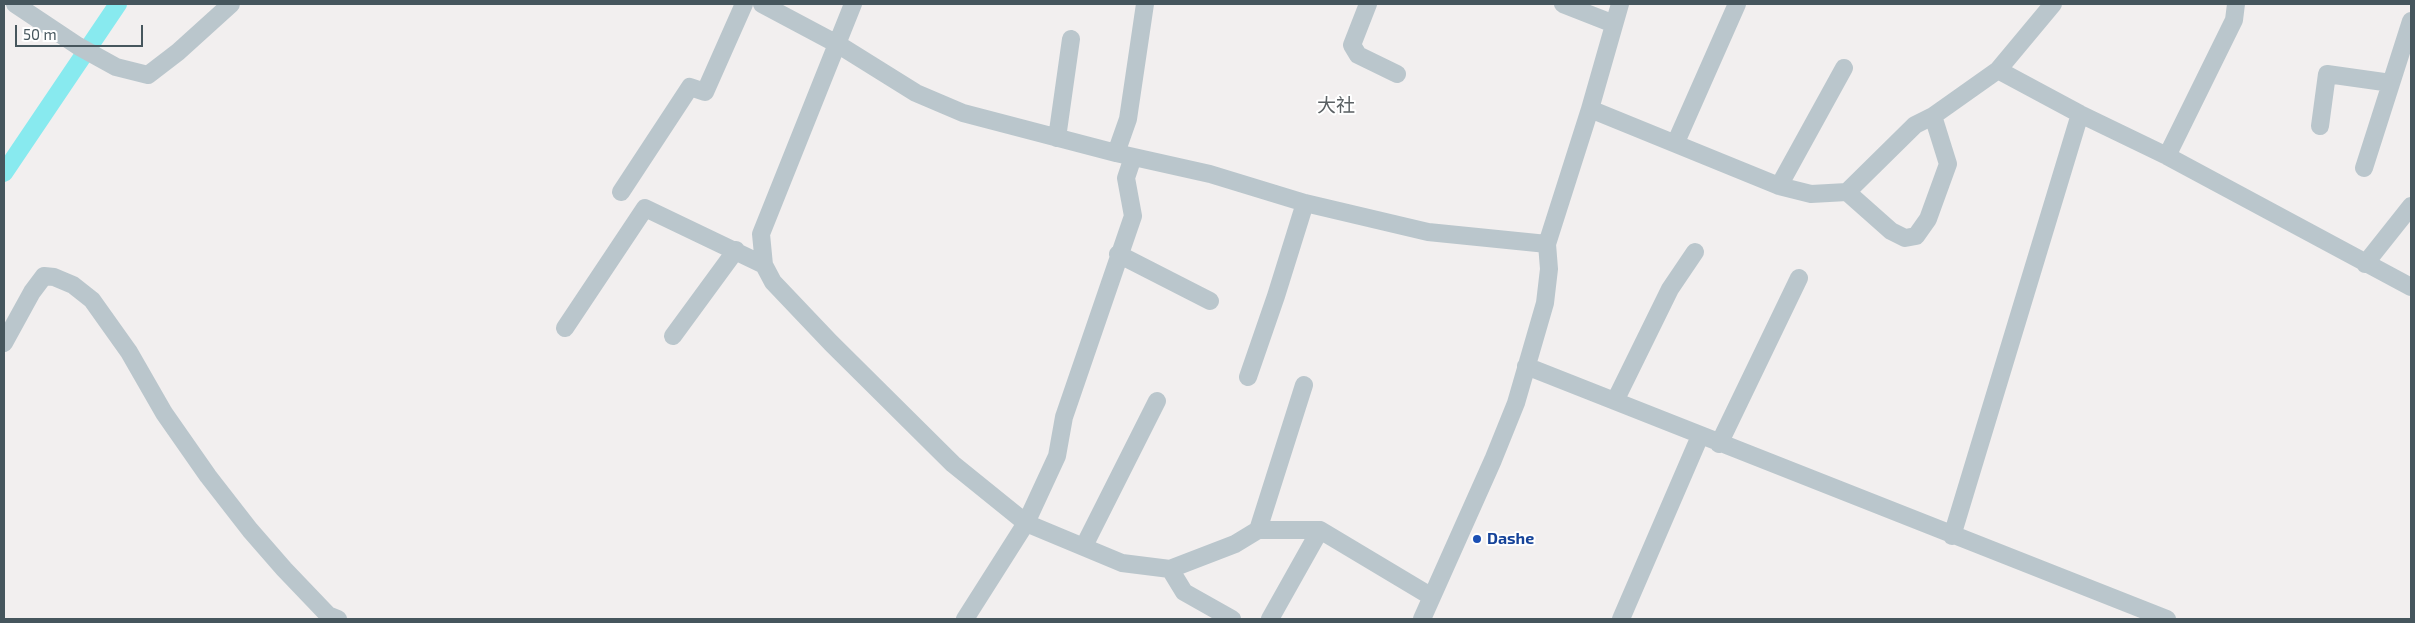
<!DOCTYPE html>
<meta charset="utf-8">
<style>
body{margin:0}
#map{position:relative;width:2415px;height:623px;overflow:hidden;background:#f2efef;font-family:"Exo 2",sans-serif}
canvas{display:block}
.frame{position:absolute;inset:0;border:5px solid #46565d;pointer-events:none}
.scale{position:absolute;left:15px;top:25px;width:128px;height:22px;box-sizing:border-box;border:2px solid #46565d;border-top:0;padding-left:6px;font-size:15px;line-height:18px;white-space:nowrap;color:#46565d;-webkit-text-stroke:4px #fff;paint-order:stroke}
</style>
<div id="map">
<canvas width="2415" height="623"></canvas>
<div class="frame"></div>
<div class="scale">50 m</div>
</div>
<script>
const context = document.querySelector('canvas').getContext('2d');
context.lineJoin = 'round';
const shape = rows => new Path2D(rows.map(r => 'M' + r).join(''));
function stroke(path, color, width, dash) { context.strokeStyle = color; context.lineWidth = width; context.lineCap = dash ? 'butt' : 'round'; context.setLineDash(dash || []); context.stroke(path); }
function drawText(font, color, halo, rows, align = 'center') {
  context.font = font + ' "Exo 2","Noto Sans TC",sans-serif'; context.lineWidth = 4; context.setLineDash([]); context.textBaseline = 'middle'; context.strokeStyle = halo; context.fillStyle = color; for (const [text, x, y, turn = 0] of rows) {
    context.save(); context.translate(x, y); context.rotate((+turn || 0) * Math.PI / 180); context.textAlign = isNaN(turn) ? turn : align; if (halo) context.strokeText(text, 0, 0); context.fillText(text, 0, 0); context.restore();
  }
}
const canal = shape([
 [4,173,118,4]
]);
const minor = shape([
 [15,4,78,46,116,67,148,75,178,52,231,4],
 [762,4,839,45,916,93,963,113,1116,153,1210,174,1305,203,1428,232,1547,244],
 [853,4,761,234,764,265,773,282,831,343,953,464,1026,523,1122,563,1170,569,1235,544,1258,530,1320,530,1432,597],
 [1368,4,1352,45,1358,55,1397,74],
 [1563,4,1614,24],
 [1998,70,2080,114,2167,156,2411,287],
 [1590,109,1779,186,1811,194,1847,192,1915,125,1933,116,1998,70,2053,4],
 [2320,126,2327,74,2391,83],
 [1057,138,1071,39],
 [1676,142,1737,4],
 [1116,153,1128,119,1145,4],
 [2167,156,2234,20,2236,4],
 [2364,168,2411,21],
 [1779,186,1844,68],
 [621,192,690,87,705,92,744,4],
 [1847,192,1891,231,1905,238,1916,236,1928,219,1948,164,1933,116],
 [1118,254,1210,301],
 [2365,264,2411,206],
 [565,328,645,208,764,265],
 [673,336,736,250],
 [4,343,32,292,44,276,54,277,73,285,92,300,129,352,164,413,208,476,250,530,284,569,328,615,338,619],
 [1526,366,2167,619],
 [1248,377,1276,296,1305,203],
 [1615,401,1670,289,1695,252],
 [1719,444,1799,278],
 [1258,530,1304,385],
 [1952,536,2080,114],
 [1084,546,1157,401],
 [1170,569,1184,592,1232,619],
 [965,619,1026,523,1057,456,1064,417,1133,216,1126,178,1133,157],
 [1270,619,1320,530],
 [1422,619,1493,460,1516,403,1545,303,1549,269,1547,244,1590,109,1620,4],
 [1621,619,1700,436]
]);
const markers = [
 [1477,539,5,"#1a4fb4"]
];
const transitNames = [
 ["Dashe",1487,539]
];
const quarterNames = [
 ["大社",1336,106]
];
stroke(canal, '#88eaef', 18);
stroke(minor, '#bac6cc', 18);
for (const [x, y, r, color] of markers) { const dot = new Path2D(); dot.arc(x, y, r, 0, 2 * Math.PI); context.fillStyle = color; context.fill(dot); stroke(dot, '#fff', 2); }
drawText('bold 16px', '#164399', '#fff', transitNames, 'left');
drawText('19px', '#5b6164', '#fff', quarterNames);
</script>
